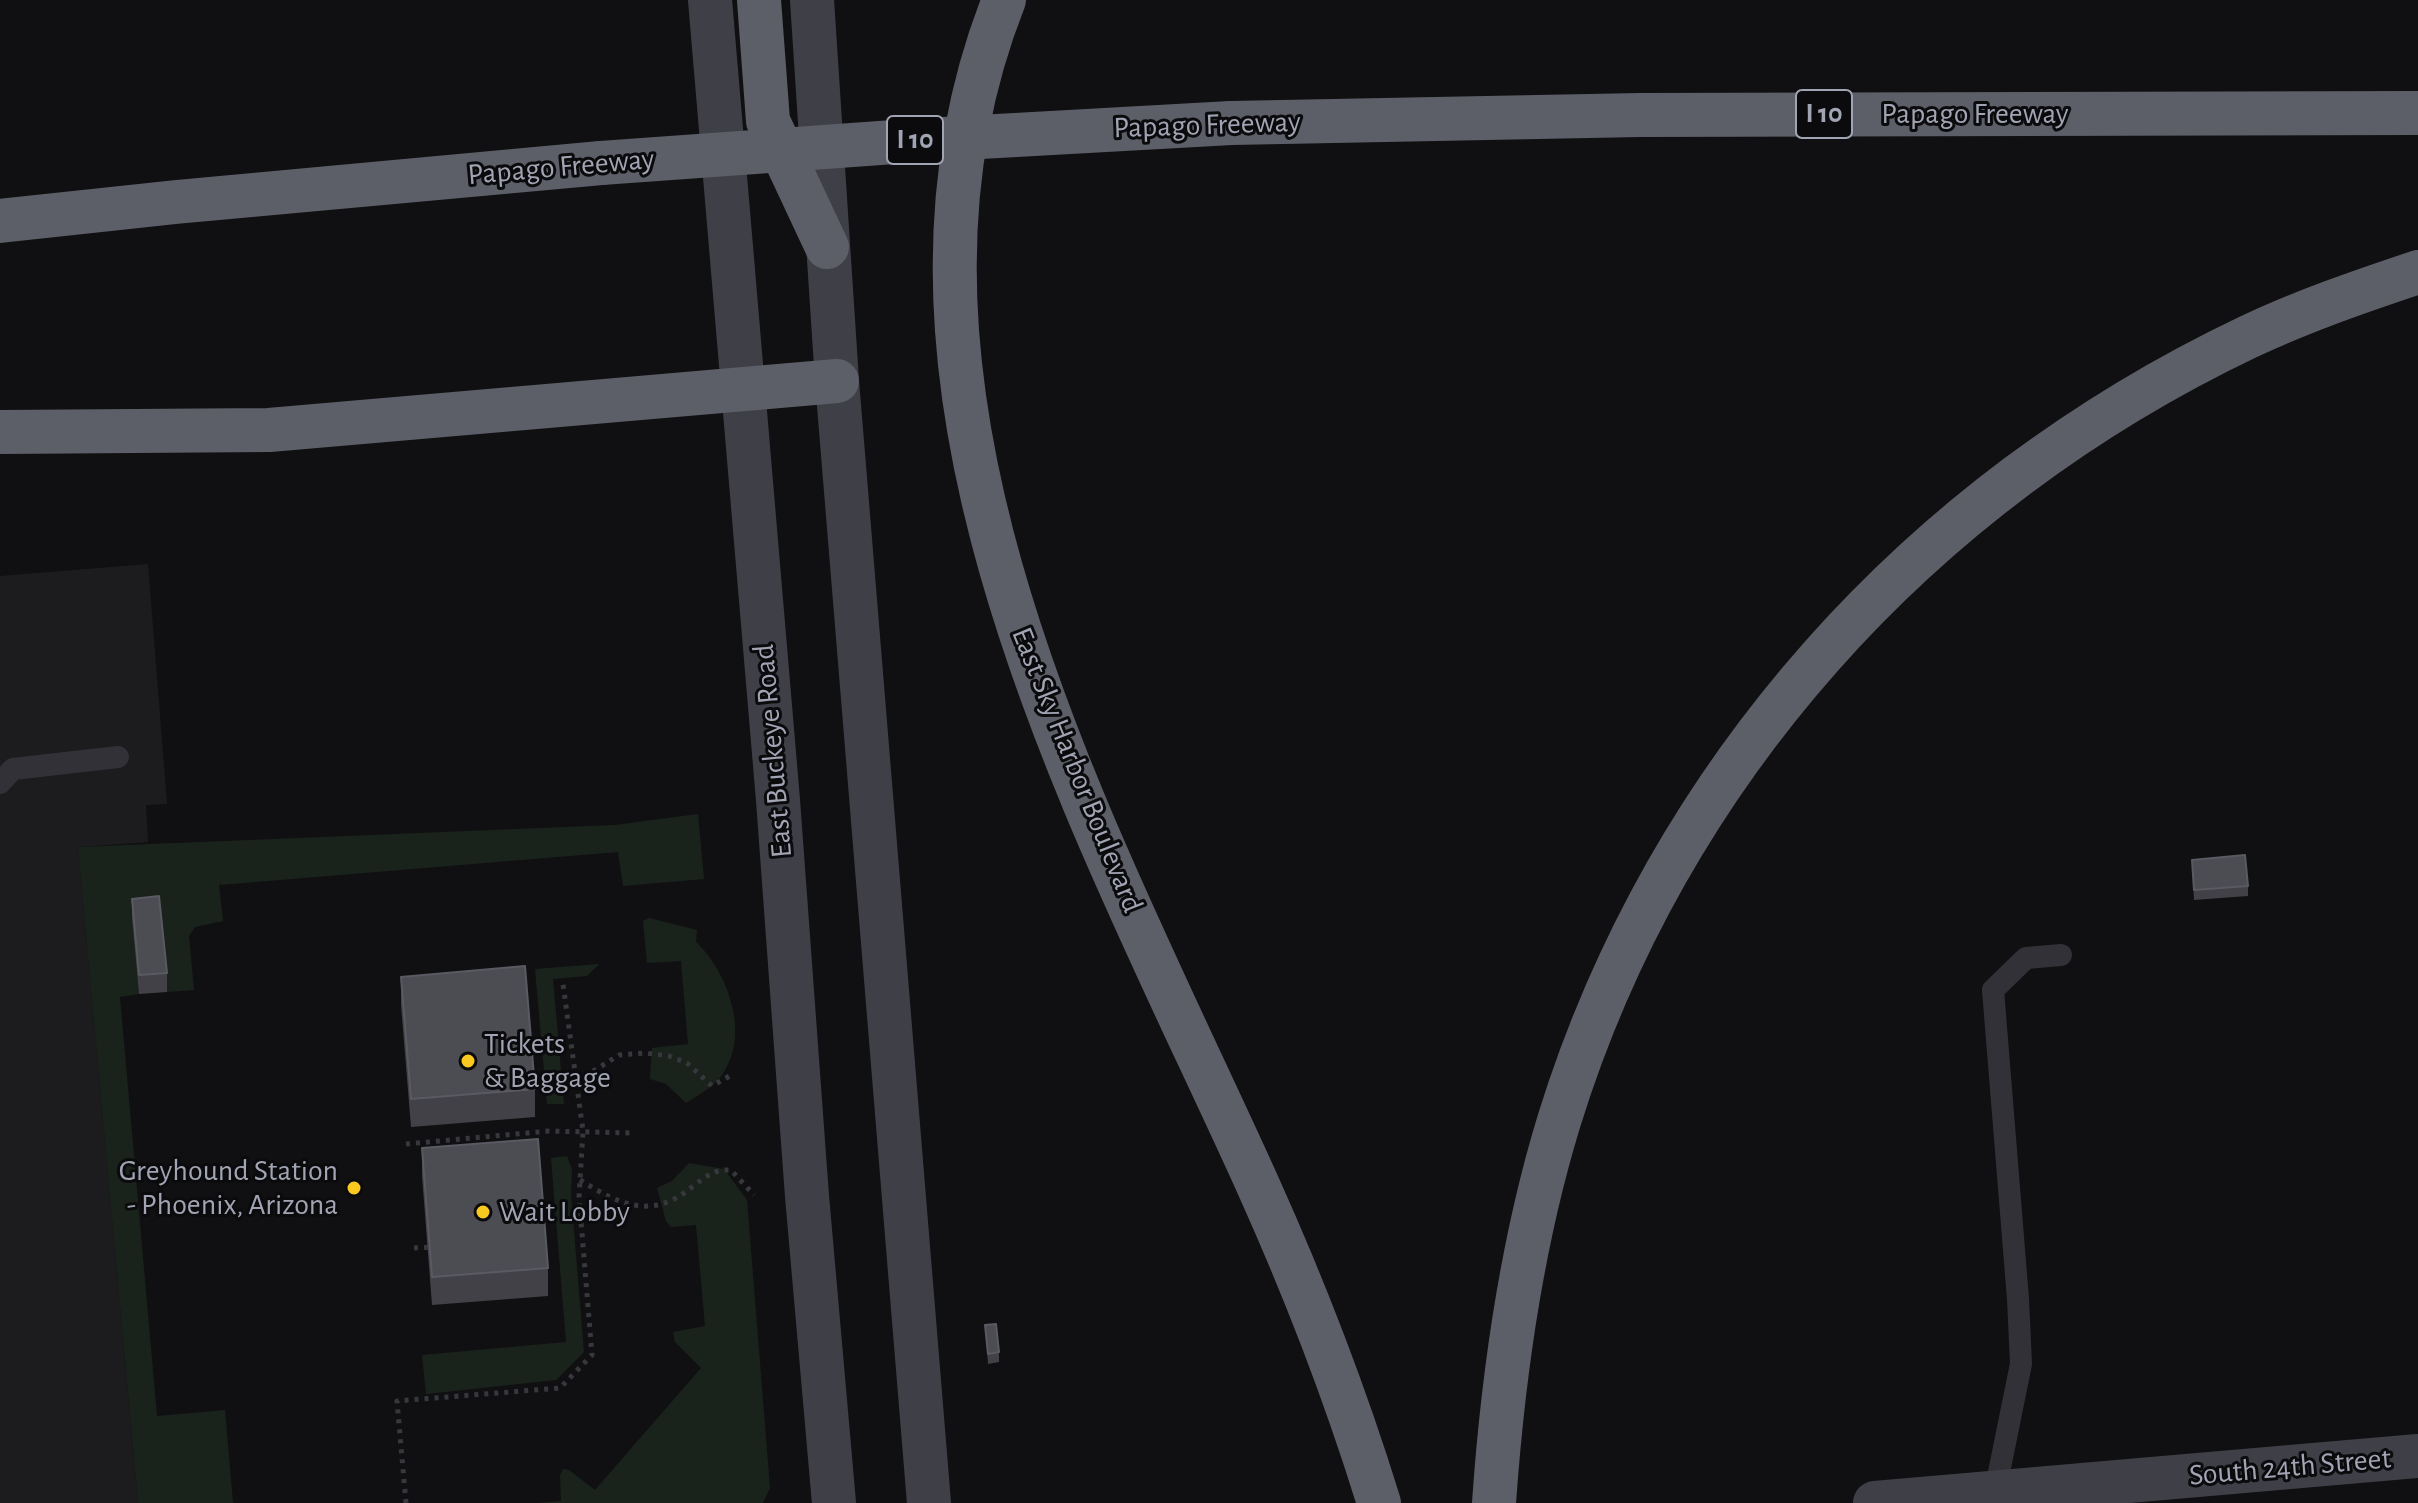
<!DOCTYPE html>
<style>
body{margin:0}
canvas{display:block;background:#101012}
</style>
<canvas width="2418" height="1503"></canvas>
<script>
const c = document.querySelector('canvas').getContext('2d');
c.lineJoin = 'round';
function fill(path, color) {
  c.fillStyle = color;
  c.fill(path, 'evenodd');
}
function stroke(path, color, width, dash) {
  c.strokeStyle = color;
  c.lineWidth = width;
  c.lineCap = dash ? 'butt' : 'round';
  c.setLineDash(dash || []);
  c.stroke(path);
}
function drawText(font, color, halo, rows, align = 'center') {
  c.font = font + ' "Alegreya Sans",sans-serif';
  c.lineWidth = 6;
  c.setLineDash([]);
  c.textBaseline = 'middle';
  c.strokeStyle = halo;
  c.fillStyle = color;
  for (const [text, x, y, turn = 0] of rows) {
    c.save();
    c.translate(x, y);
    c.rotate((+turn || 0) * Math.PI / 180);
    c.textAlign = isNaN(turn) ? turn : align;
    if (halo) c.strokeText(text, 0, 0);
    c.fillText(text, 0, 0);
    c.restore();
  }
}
fill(new Path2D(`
 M148 564 167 804 146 805 148 842 78 847 138 1503H0V576Z`), '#1c1c1f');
fill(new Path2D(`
 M698 814 704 879 623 886 618 852 219 885 223 921 195 927 189 936 194 990 167 992 159 916 132 918 139 994 120 997 157 1416 225 1410 233 1503H138L78 847 615 825Z
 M649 918 697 930 696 942C727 971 750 1032 724 1072 715 1086 700 1094 686 1103L666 1084 650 1079 652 1048 688 1044 681 961 647 963 643 921Z
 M599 964 587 976 553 979 564 1104H547L535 969Z
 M567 1156 572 1169 571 1195 584 1352 556 1380 426 1394 422 1355 566 1342 551 1158Z
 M689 1163 724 1169 747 1200 770 1488 763 1503H536L561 1501 560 1475 563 1469 569 1470 595 1490 701 1368 675 1342 673 1332 705 1326 696 1225 671 1227 666 1221 657 1188 672 1181Z`), '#1a221c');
stroke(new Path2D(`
 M576 1082 619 1055 645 1053 669 1056 687 1063 712 1086 733 1074
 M406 1144 549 1131 634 1133
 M580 1180C619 1204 651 1221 692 1187 705 1177 714 1169 731 1170L754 1195
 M414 1248 434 1247
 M406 1503 397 1401 560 1388 592 1355 579 1197 583 1131 563 984`), '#37383e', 5, [4, 6]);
stroke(new Path2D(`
 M0 783 13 769 118 757
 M1995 1492 2021 1364 2018 1299 1993 990 2026 958 2061 955`), '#313137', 22);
stroke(new Path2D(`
 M710 0 778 800 807 1196 834 1503
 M812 0 837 381 929 1503
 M1875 1503 2418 1456`), '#3f4047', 44);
stroke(new Path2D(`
 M759 0 768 121 827 247
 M1004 0C848 393 1098 831 1257 1183 1304 1287 1345 1393 1379 1503
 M1231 123 1640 115 2418 113
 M0 221 176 202 601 163
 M0 432 269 430 837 381
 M1494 1503C1503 1374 1521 1245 1559 1121 1667 772 1920 493 2248 337 2303 311 2361 291 2418 272`), '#5d5f68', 44);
stroke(new Path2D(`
 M601 163 908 141 1231 123`), '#5d5f68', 44);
fill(new Path2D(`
 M2192 860 2248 886V896L2194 900Z
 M132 899 167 973V992L139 994 132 918Z
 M401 977 535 1089V1117L411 1127 401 1005Z
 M422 1148 548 1268V1296L432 1305 422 1176Z
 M985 1325 999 1352V1362L988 1364Z`), '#414147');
const building = new Path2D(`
 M2245 855 2248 886 2194 890 2192 860Z
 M159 896 167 973 139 975 132 899Z
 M525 966 535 1089 411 1099 401 977Z
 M538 1139 548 1268 432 1277 422 1148Z
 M996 1324 999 1352 988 1354 985 1325Z`);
fill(building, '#4c4c53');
stroke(building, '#595a62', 2);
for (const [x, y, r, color] of [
 [468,1061,8,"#fac920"],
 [354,1188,8,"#fac920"],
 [483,1212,8,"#fac920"]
]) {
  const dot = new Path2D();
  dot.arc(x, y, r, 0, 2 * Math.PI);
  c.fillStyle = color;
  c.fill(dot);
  stroke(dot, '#0b0b0d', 3);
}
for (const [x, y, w] of [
 [1824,114,56],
 [915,140,56]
]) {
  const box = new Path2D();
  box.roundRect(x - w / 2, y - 24, w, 48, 6);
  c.fillStyle = '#0b0b0d';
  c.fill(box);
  stroke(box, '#a1a4b3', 2);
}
drawText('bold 28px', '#a1a4b3', null, [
 ["I 10",1824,114],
 ["I 10",915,140]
]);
drawText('30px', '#a1a4b3', '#0b0b0d', [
 ["Papago Freeway",1975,114],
 ["Papago Freeway",1207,125,-2],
 ["Papago Freeway",561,167,-5],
 ["East Buckeye Road",773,751,-95],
 ["East Sky Harbor Boulevard",1077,770,68],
 ["South 24th Street",2290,1467,-5]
]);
drawText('30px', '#a1a4b3', '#0b0b0d', [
 ["Tickets",484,1044],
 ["& Baggage",484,1078],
 ["Greyhound Station",338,1171,"right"],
 ["- Phoenix, Arizona",338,1205,"right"],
 ["Wait Lobby",499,1212]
], 'left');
</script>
